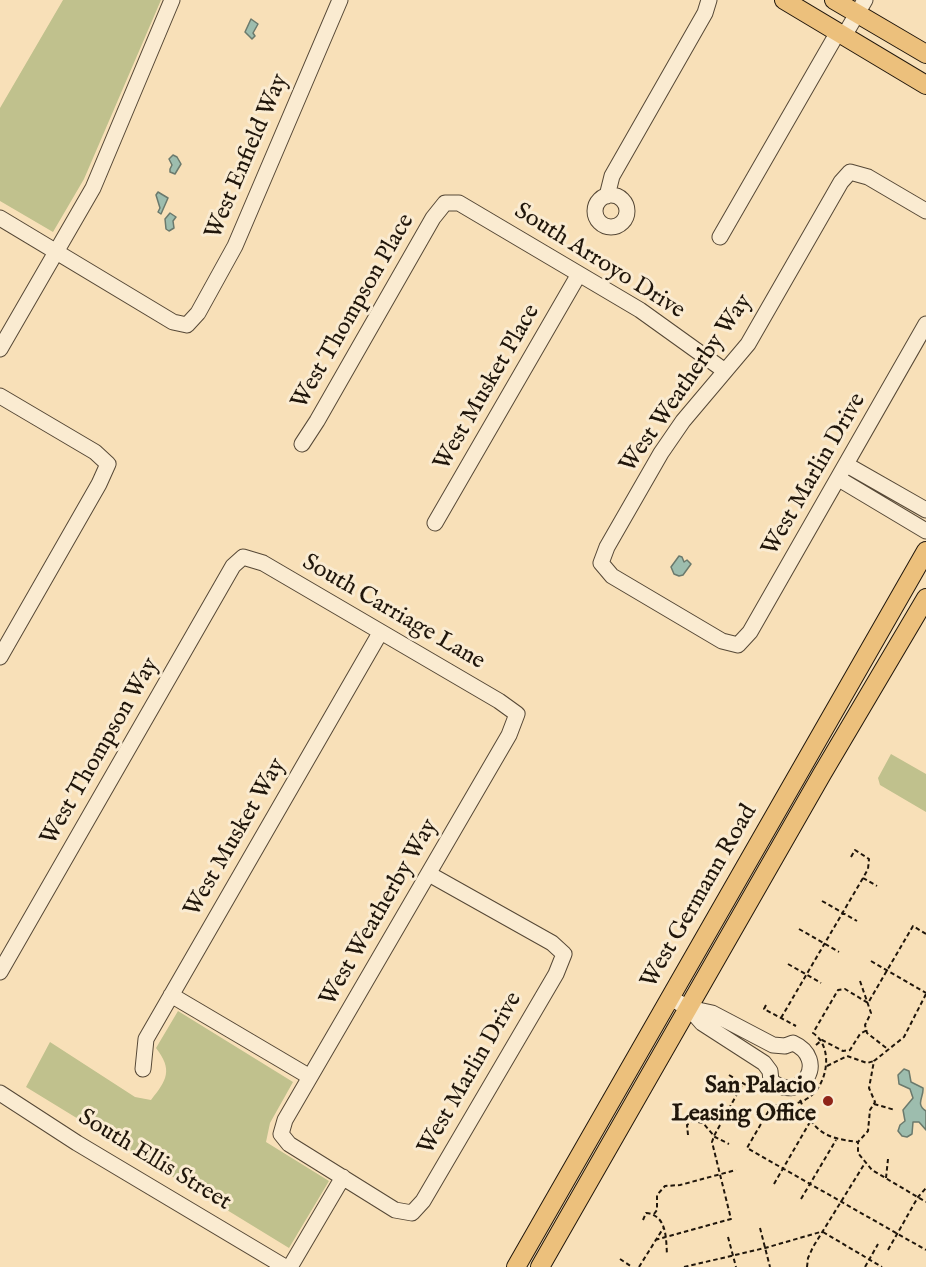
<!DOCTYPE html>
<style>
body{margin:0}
canvas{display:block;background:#f8e0b8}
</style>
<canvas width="926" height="1267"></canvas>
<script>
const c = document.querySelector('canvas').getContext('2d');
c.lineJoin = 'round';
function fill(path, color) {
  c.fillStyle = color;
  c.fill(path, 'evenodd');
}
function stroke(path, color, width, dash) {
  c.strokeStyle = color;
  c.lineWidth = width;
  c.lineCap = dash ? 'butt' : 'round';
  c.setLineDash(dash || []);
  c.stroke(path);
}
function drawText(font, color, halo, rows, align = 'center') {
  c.font = font + ' "IM FELL English",serif';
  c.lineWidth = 6;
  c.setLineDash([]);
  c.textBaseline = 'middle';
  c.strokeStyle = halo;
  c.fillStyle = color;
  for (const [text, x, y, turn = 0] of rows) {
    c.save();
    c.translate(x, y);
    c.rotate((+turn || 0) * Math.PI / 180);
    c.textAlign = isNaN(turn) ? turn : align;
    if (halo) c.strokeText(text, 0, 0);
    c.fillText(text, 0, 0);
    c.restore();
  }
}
fill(new Path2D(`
 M63 0H161L84 179 53 232 0 201V108Z
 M891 754 926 774V812L880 785 878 778Z
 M178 1011 293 1082 270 1123 266 1142 329 1181 289 1248 26 1087 50 1042 135 1097 151 1100C167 1080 173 1070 156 1048Z`), '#c0c18d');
const water = new Path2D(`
 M251 19 258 24 253 33 255 36 252 39 245 32Z
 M173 155 177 157 181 164 175 174 170 172V169L172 165 169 159Z
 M158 192 168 198 161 214 158 212 160 208 156 195Z
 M170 213 176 217 173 221 174 228 169 231 166 229 165 219Z
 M679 556 682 557 684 562 687 560 691 564 683 575 679 576 674 574 671 567Z
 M904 1069 909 1071 911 1082 923 1088C924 1097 915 1104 926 1111V1130L919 1122H913L912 1134 907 1137 902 1136 898 1131 900 1125 905 1121 903 1110 913 1098 910 1089 899 1084 898 1075Z`);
fill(water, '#9dbdae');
stroke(water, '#6b7a6d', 1.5);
const minor = new Path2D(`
 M844 36 865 0
 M595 211a16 16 0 1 1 32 0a16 16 0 1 1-32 0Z
 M607 196 612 176 705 13 709 0
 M926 211 868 177 850 172 841 182 748 344 683 421 661 453 607 547 601 563 612 576 722 641 738 645 750 632 926 324
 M0 218 173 322 187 325 198 313 235 246 340 0
 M720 237 838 32
 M0 349 93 188 172 0
 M0 396 95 452 108 464 99 484 0 657
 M302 444 317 421 433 218 445 203H459L640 310 725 371
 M847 465 926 510
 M839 479 926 531
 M435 523 579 274
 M0 972 233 566 243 557 263 563 499 701 517 714 509 735 285 1120 281 1134 289 1144 395 1210 412 1213 423 1201 556 974 564 954 552 943 429 874
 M171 995 310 1077
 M670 998 689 1008 712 1013 773 1045 785 1046 793 1043C829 1059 802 1105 771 1081L770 1071 764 1063 702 1023 689 1008
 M143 1069 146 1039 380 633
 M0 1093 77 1143 285 1267
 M290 1267 343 1177`);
const major = new Path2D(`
 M784 0 926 85
 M834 0 926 54
 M516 1267 926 551
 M540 1267 822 774 926 598`);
stroke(minor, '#564836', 17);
stroke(major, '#20160b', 20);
stroke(new Path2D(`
 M851 857 855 850 869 859 868 869 863 878 877 886
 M822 901 857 921
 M799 929 839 952
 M926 934 913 926 868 1003 845 989 838 990 813 1033C834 1047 828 1085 808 1098 798 1105 784 1106 772 1105L747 1148 926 1250
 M871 961 926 993
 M788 964 821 983
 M860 981 871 1013 865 1025 867 1033 889 1050
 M926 994 904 1037 874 1061 869 1088 875 1102 870 1110 868 1131 858 1142V1153L872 1170 926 1202
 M766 1005 764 1009 796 1026
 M781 1018 863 878
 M816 1045 822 1040 843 1051 850 1050 860 1034 867 1030
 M827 1066 847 1056 867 1063 874 1061
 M729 1075 758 1092
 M800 1100C814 1132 824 1138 858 1142
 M874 1104 895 1110
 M688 1135 687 1125 693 1121 703 1123 715 1137 729 1144
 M886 1178 888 1159
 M774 1184 810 1122
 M801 1199 836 1140
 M654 1214 657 1210V1195L665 1186 680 1185 736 1170
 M643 1220 646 1213C667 1215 666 1238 667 1255
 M760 1228 770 1267
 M823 1232 882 1267
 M728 1237 736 1267
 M655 1240 731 1219 712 1142 714 1136 743 1083
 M888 1250 918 1197 926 1188
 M620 1259 632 1267
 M639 1267 664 1227
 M684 1267 765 1248 824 1231
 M807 1267 808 1258 813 1247 865 1163
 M865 1267 878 1244`), '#20160b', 2, [4.5, 3]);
stroke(minor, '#faebd1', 15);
stroke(major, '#ecc07c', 18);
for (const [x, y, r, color] of [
 [828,1101,6,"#8f2418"]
]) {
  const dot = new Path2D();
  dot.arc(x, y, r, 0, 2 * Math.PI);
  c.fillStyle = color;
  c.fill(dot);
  stroke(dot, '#faebd1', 2);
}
drawText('24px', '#20160b', '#faebd1', [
 ["West Enfield Way",248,157,-67],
 ["South Arroyo Drive",599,262,32],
 ["West Thompson Place",354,312,-60],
 ["West Weatherby Way",687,384,-55],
 ["West Musket Place",488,388,-60],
 ["West Marlin Drive",815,475,-60],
 ["South Carriage Lane",393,613,30],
 ["West Thompson Way",101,752,-60],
 ["West Musket Way",236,838,-60],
 ["West Germann Road",700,897,-60],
 ["West Weatherby Way",380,913,-60],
 ["West Marlin Drive",471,1074,-60],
 ["South Ellis Street",154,1161,31]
]);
drawText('bold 24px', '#20160b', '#faebd1', [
 ["San Palacio",816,1087],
 ["Leasing Office",816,1115]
], 'right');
</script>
